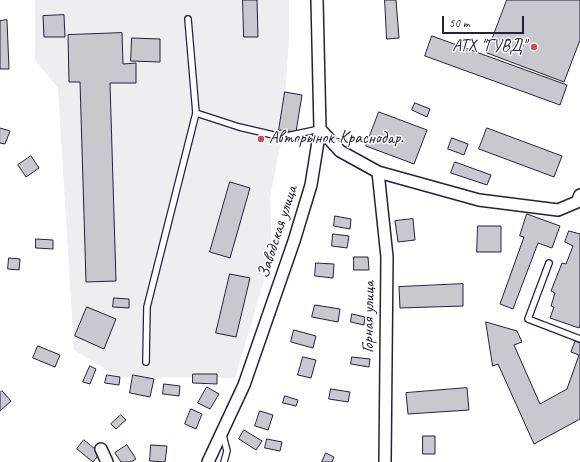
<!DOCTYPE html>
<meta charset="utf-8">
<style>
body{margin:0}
#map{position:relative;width:580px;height:462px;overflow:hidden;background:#fff;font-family:Caveat,sans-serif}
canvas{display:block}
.scale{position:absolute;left:442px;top:16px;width:82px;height:18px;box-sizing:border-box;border:2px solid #22223b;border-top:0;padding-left:5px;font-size:12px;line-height:14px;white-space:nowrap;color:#22223b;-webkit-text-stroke:3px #fff;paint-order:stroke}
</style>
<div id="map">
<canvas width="580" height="462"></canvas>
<div class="scale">50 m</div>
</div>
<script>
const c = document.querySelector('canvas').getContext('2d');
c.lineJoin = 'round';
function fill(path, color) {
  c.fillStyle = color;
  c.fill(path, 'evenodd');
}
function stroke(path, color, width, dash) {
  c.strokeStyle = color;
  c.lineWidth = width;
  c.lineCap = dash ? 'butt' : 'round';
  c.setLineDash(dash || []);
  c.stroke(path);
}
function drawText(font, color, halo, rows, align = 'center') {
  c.font = font + ' Caveat,sans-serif';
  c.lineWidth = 3;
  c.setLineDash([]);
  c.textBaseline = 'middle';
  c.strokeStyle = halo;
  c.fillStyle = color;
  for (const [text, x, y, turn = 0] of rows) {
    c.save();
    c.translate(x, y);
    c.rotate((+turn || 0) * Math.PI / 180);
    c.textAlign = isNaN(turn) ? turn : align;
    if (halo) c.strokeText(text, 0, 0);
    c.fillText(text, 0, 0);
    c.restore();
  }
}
fill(new Path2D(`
 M35 0H289V40L282 137 270 198 272 254 235 378 118 377 74 350 58 88 35 60Z`), '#eeeef1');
const building = new Path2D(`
 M243 0H257L258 37H244Z
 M385 0H396L399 38 387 39Z
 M507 0H580V40L564 82 487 53Z
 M64 15 65 37H44L43 16Z
 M7 20 9 69H0V21Z
 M122 33 123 64 136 63V83H110L116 281 86 282 80 82H69L68 35Z
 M432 36 567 85 560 105 425 56Z
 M132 38 160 39V62L131 61Z
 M285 92 302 95 296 132 279 130Z
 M415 103 430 109 427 117 412 110Z
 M379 112 427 130 414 164 366 146Z
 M0 128 10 131 5 144 0 143Z
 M487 128 562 156 554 177 479 149Z
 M452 138 468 144 464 155 448 149Z
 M31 156 39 168 26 177 18 165Z
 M455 162 491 175 487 185 451 173Z
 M230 182 250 188 230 258 210 252Z
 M527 214 560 226 552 248 538 243 513 309 500 304 524 237 520 236Z
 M335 216 351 219 350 229 334 226Z
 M413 219 415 240 398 242 395 221Z
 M478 226H501V252H477Z
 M569 231 580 234V324L579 328 550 318 554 307 551 306 555 293 551 291 562 263 566 264 573 246 565 242Z
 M333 234 349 236 347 248 332 246Z
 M36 239 53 240V249L36 248Z
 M354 257H368L369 270H354Z
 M9 258 20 259 19 270 8 269Z
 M316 263 334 264 333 278 315 276Z
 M230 274 250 278 236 337 216 333Z
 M463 284V306L400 308 399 287Z
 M114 298 129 299V308L113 307Z
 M315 305 340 309 338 322 312 317Z
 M87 307 116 319 104 349 75 336Z
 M352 314 365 317 364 325 351 322Z
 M486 322 517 331 522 342 514 345 540 404 567 389 579 355 571 352 575 341 580 343V419L534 444 498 364 493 366Z
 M294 330 316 336 313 348 291 342Z
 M38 346 60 355 55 367 33 358Z
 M303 357 316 360 311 378 298 375Z
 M352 357 370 359 369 367 351 364Z
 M90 366 96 369 90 384 83 382Z
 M193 374H217V384L193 383Z
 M107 375 120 377 119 385 105 383Z
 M133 375 154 379 150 397 130 393Z
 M164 384 180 386 179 396 163 394Z
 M207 387 219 394 210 409 198 403Z
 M467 388 469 410 408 414 406 393Z
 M331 389 350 392 348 402 329 399Z
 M2 391 11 401 0 411V393Z
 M285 396 298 400 296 406 283 403Z
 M191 409 202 414 196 429 185 424Z
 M260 411 273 415 268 430 255 426Z
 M121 415 126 420 116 429 111 424Z
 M244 430 262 441 256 450 239 439Z
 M423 436H435V454H423Z
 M267 439 282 442 280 451 265 448Z
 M84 440 100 453 93 462 77 449Z
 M127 445 136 459 131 462H121L115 453Z
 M151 445 167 446 165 462 150 461Z
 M326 453 334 457 332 462H322Z`);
fill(building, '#c8c8cf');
stroke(building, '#22223b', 1);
const service = new Path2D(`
 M196 113 239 127 282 137 320 129
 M549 263 528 319 580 339
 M146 362 147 307 196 113 188 19
 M223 435 227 451 224 462`);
const minor = new Path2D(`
 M320 129 340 151 378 172 479 200 558 210 577 202 580 195
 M378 172 387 257 385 462
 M101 449 107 462
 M208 462 244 385 294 241 311 185 320 129 317 0`);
stroke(service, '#22223b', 8);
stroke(minor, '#22223b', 14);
stroke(service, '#fff', 5.5);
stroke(minor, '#fff', 11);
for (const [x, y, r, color] of [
 [534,47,4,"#d1495b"],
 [261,139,4,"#d1495b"]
]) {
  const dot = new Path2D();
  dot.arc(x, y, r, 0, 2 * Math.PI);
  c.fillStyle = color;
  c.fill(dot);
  stroke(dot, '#fff', 1.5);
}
drawText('17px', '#22223b', '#fff', [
 ["АТХ \"ГУВД\"",526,47],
 ["Авторынок-Краснодар.",269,139,"left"]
], 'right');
drawText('17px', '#22223b', '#fff', [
 ["Заводская улица",278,232,-72],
 ["Горная улица",369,317,-89]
]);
</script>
